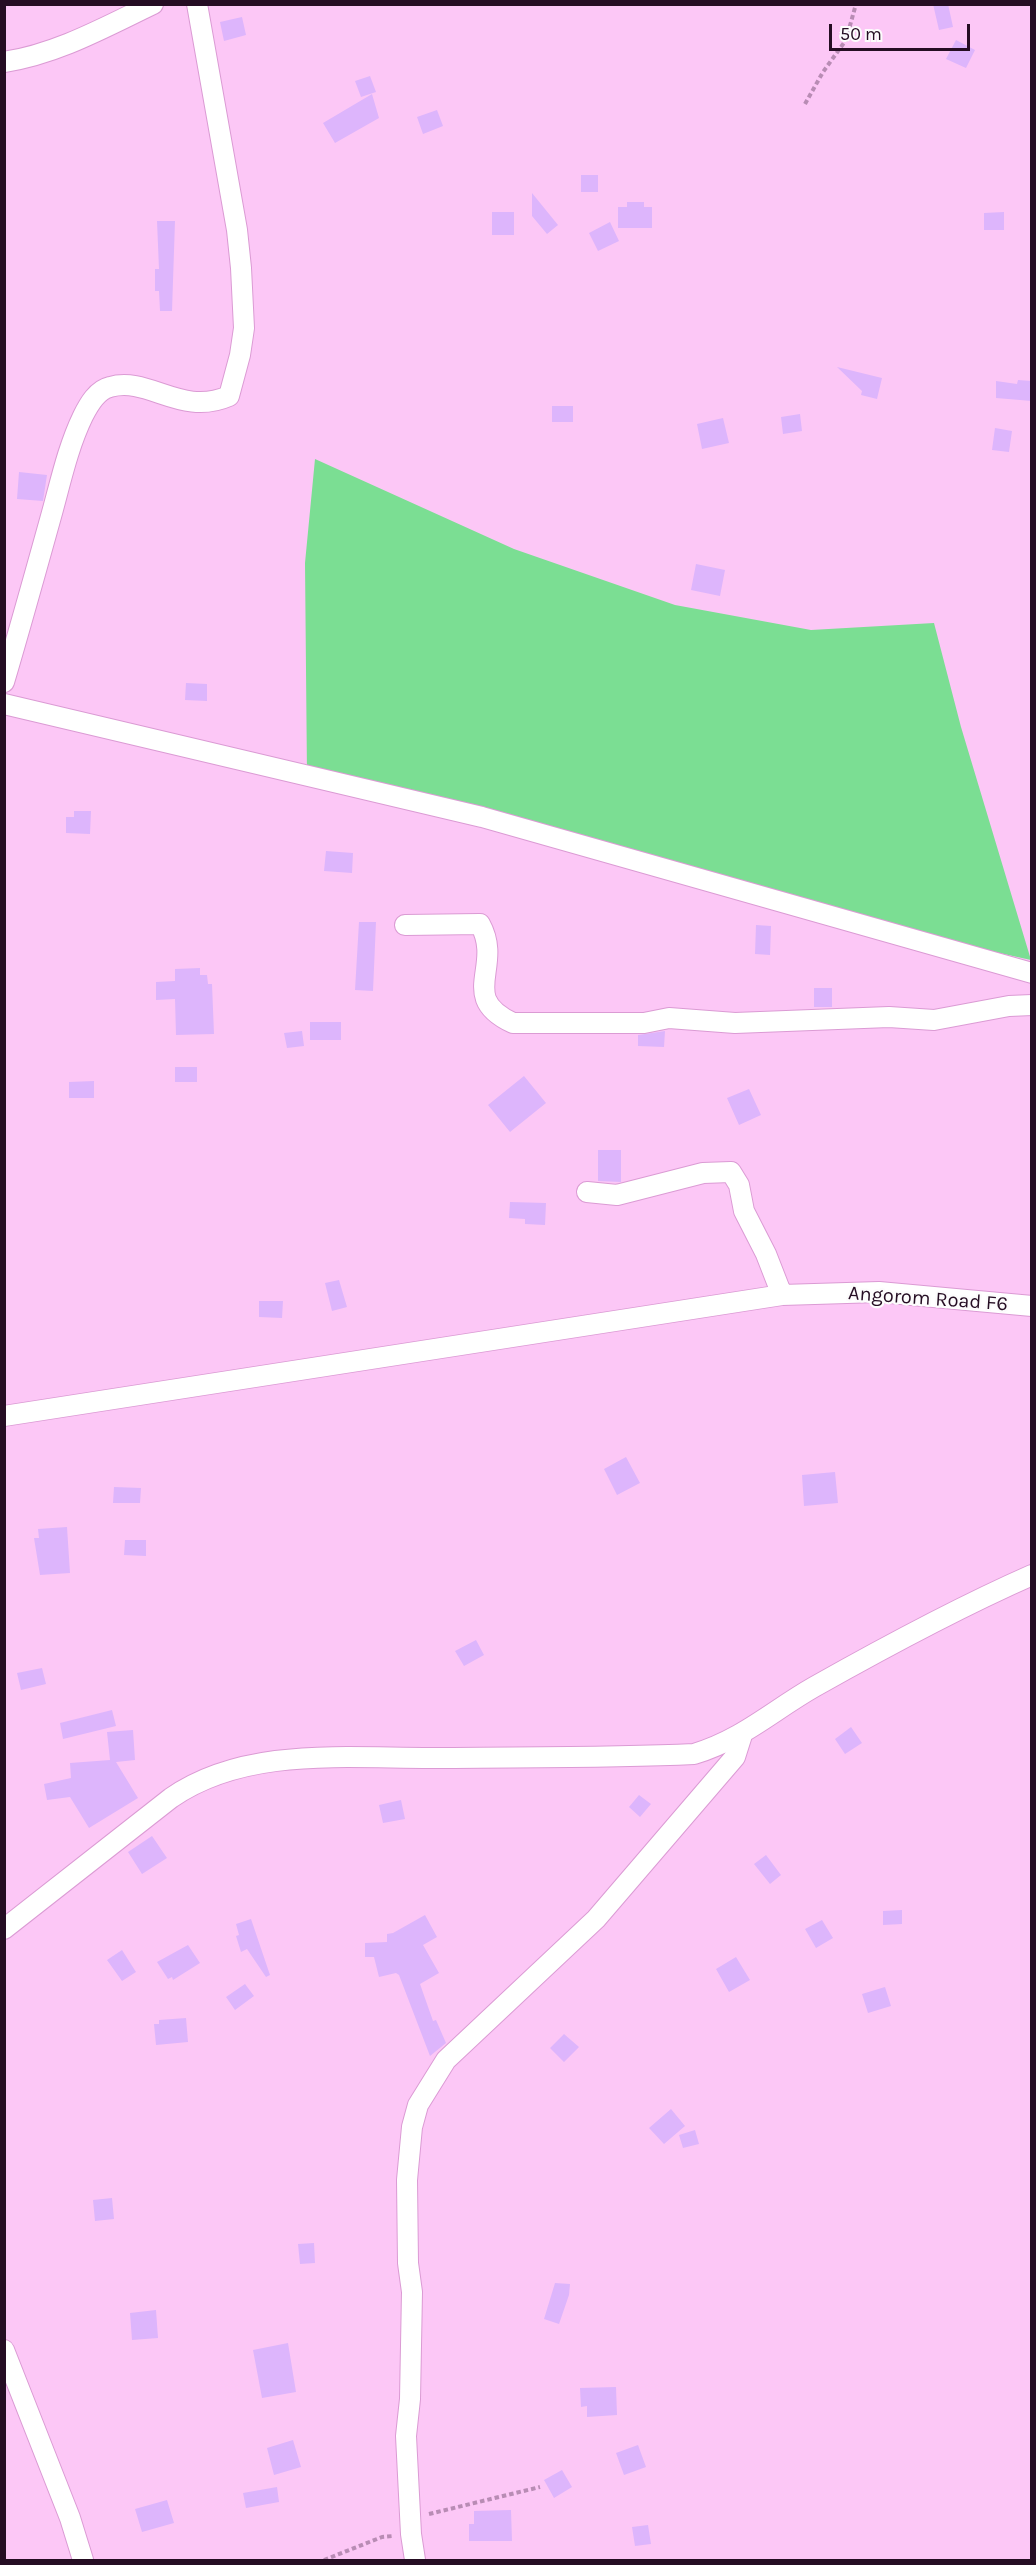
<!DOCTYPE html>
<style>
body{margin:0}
#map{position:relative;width:1036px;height:2565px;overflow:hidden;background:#fcc7f6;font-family:Karla,sans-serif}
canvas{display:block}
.frame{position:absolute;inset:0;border:6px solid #250d23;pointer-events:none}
.scale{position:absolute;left:829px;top:24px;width:141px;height:27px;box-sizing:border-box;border:3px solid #250d23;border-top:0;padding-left:8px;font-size:18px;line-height:21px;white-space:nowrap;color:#250d23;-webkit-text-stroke:4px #fcfcfc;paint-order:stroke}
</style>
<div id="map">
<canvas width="1036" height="2565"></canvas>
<div class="frame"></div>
<div class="scale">50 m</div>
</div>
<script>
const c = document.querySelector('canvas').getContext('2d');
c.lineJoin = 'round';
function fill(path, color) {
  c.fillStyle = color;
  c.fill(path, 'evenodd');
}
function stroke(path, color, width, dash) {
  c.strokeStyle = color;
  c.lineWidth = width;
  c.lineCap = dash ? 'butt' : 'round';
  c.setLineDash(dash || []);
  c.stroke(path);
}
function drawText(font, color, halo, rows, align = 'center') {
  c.font = font + ' Karla,sans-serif';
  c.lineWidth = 4.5;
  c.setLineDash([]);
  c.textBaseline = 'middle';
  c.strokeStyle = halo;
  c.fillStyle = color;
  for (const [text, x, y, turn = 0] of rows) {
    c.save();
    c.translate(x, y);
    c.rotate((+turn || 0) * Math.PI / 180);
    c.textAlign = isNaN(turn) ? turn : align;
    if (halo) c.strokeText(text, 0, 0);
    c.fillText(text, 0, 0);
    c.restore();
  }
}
fill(new Path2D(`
 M315 459 514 549 675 605 811 630 934 623 961 727 1031 960 827 915 307 775 305 563Z`), '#7bde93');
fill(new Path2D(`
 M933 4H948L953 27 939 30Z
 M242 17 246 35 224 41 220 22Z
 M956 40 975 50 966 68 946 59Z
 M370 76 376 92 361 97 355 81Z
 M372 94 379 118 335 143 323 123Z
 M437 110 443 126 423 134 417 117Z
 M581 175H598V192H581Z
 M532 193 558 225 547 234 532 216Z
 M627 202H644V207H652V228H618V207H627Z
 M492 212H514V235H492Z
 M1004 212V230H984V213Z
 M157 221H175L172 311H160L159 291H155V269H159Z
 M610 222 619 241 598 251 589 233Z
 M837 367 882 378 877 399 861 395 862 391Z
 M1018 380 1032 381V401L996 398V381L1017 384Z
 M552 406H573V422H552Z
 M800 414 802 431 783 434 781 417Z
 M723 418 729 443 702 449 697 424Z
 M995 428 1012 431 1009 452 992 450Z
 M19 472 47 475 43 501 17 499Z
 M696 564 725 570 720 596 691 590Z
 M186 683 207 684V701L185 700Z
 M74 811H91L90 834 66 833V817H74Z
 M326 851 353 853 352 873 324 871Z
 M359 922H376L373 991 355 990Z
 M756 925 771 926 770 955 755 954Z
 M200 968V975H207L208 984H212L214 1034 176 1035 175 999 156 1000V982L175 981V969Z
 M814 988H832V1007H814Z
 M310 1022H341V1040H310Z
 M302 1031 304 1046 287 1048 284 1033Z
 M665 1031 664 1047 638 1046V1035Z
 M175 1067H197V1082H175Z
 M524 1076 546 1103 510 1132 488 1105Z
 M94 1081V1098H69V1082Z
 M749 1089 761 1115 739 1125 727 1098Z
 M598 1150H621V1182L598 1181Z
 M510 1202 546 1203 545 1225 525 1224V1219L509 1218Z
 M339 1280 347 1307 332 1311 325 1283Z
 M259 1301H283L282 1318 259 1317Z
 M626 1457 640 1483 617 1495 604 1469Z
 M835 1472 838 1503 804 1506 802 1475Z
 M114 1487 141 1488 140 1503H113Z
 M67 1527 70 1573 40 1575 34 1538H39L38 1529Z
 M125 1540H146V1556L124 1555Z
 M476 1640 484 1655 464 1666 455 1651Z
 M42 1668 46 1684 21 1690 17 1673Z
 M112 1710 116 1726 63 1739 60 1723Z
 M851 1727 862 1743 845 1754 835 1739Z
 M133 1730 135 1760 116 1762 138 1798 89 1828 70 1797 47 1800 44 1784 71 1778 70 1763 110 1760 107 1732Z
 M639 1795 651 1804 640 1817 629 1807Z
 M401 1800 405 1819 383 1823 379 1805Z
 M152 1836 167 1858 142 1874 128 1852Z
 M766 1855 781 1875 770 1884 754 1864Z
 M902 1910V1924L883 1925V1911Z
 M425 1915 437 1937 423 1945 439 1973 420 1984 433 2021 436 2020 446 2043 430 2056 399 1975 396 1973 379 1977 374 1957H365V1943L387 1942V1934L393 1933Z
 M251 1919 270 1975 266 1977 247 1949 241 1952 236 1936 239 1935 236 1924Z
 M822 1920 833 1938 816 1948 805 1929Z
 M188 1945 200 1963 173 1980 172 1977 168 1979 157 1962Z
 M122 1950 136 1972 122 1981 107 1960Z
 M736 1957 750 1980 729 1992 716 1969Z
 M245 1984 254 1996 235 2010 226 1997Z
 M885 1987 891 2006 868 2013 862 1994Z
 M186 2018 188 2042 156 2045 154 2024H159V2020Z
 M564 2034 579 2047 564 2062 550 2048Z
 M671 2109 685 2126 664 2144 649 2128Z
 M695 2130 699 2144 683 2148 679 2135Z
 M112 2198 114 2219 95 2221 93 2200Z
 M314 2243 315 2263 300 2264 298 2244Z
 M555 2283 570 2284 569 2295 559 2324 544 2319Z
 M156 2310 158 2338 132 2340 130 2313Z
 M288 2343 296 2392 262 2398 253 2350Z
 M616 2387 617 2415 587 2417V2406L581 2407 580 2388Z
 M293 2440 301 2467 274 2475 267 2448Z
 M638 2445 646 2467 624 2475 616 2453Z
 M562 2470 572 2487 554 2498 544 2480Z
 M277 2487 279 2502 246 2508 243 2493Z
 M167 2500 174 2523 142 2532 135 2509Z
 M511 2510 512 2541H469V2524H474V2511Z
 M648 2525 651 2544 635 2546 632 2527Z`), '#ddb5fc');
const minor = new Path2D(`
 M4 62C57 54 105 27 153 4
 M4 682C20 628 35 574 50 520 60 485 67 449 83 416 89 404 97 390 110 387 149 376 181 417 229 396L240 355 244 328 241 268 237 230 197 4
 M4 704 482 817 1032 973
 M405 925 480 924C504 967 457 997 513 1023H644L669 1018 735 1023 889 1017 934 1020 1009 1006 1032 1005
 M587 1192 617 1195 703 1173 731 1172 739 1185 744 1211 766 1254 782 1295 879 1292 1032 1306
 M4 1416 782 1295
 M4 1929 171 1798C247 1745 352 1759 440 1758 525 1757 610 1758 694 1754 743 1739 772 1711 814 1687 885 1647 957 1608 1032 1575
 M4 2350 70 2518 83 2560
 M415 2560 411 2534 406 2436 410 2399 412 2292 408 2263 407 2180 412 2127 418 2105 446 2060 596 1919 735 1757 742 1735`);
stroke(minor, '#db9bd4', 22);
stroke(new Path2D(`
 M805 104 823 72 846 40 856 4
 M429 2514 540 2487
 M324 2560 382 2537 393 2536`), '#b88cb4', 4, [4.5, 3]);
stroke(minor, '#fff', 20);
drawText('20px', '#250d23', '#fcfcfc', [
 ["Angorom Road F6",928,1299,4]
]);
</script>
